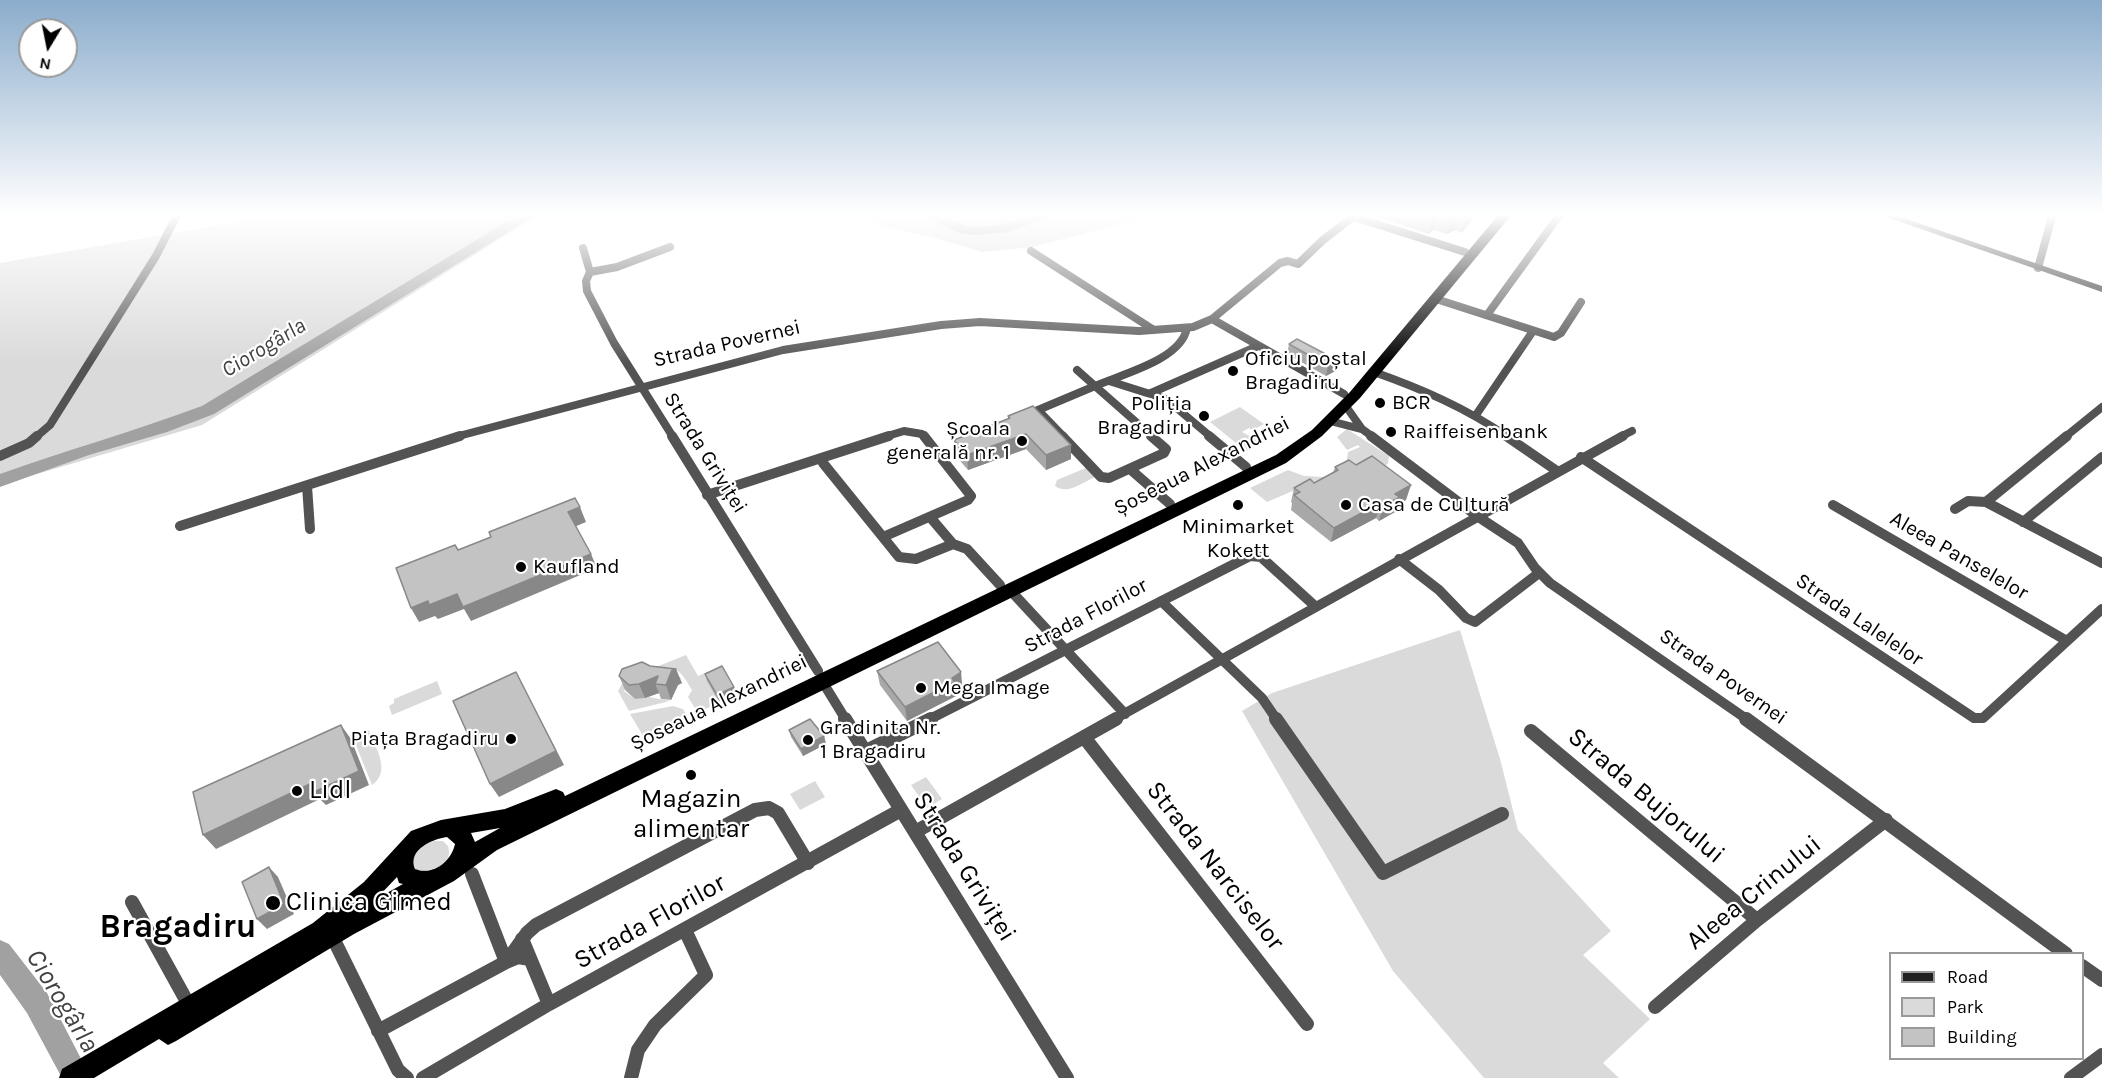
<!DOCTYPE html>
<meta charset="utf-8">
<style>
body{margin:0}
#map{position:relative;width:2102px;height:1078px;overflow:hidden;background:#fff;font-family:Karla,sans-serif}
canvas{display:block}
.legend{position:absolute;left:1889px;top:952px;width:195px;height:108px;box-sizing:border-box;background:#fff;border:2px solid #999;margin:0;padding:8px 10px;list-style:none;font-size:18px;color:#000}
.legend li{display:flex;align-items:center;gap:12px;height:30px}
.legend b{width:30px;border:2px solid #999}
.north{position:absolute;left:18px;top:18px;width:60px;height:60px;box-sizing:border-box;background:#fff;border:2px solid #999;border-radius:50%;rotate:190deg;font-size:16px;font-weight:700;line-height:24px;text-align:center;color:#000}
.north::after{content:'';display:block;margin:auto;width:21px;height:27px;background:#000;clip-path:polygon(50% 0,100% 100%,50% 72%,0 100%)}
</style>
<div id="map">
<canvas width="2102" height="1078"></canvas>
<ul class="legend">
<li><b style="height:8px;background:#202020"></b>Road</li>
<li><b style="height:16px;background:#dadada"></b>Park</li>
<li><b style="height:16px;background:#c3c3c3"></b>Building</li>
</ul>
<div class="north">N</div>
</div>
<script>
const c = document.querySelector('canvas').getContext('2d');
c.lineJoin = 'round';
function fill(path, color) {
  c.fillStyle = color;
  c.fill(path, 'evenodd');
}
function stroke(path, color, width, dash) {
  c.strokeStyle = color;
  c.lineWidth = width;
  c.lineCap = dash ? 'butt' : 'round';
  c.setLineDash(dash || []);
  c.stroke(path);
}
function drawText(font, color, halo, rows, align = 'center') {
  c.font = font + ' Karla,sans-serif';
  c.lineWidth = 4.5;
  c.setLineDash([]);
  c.textBaseline = 'middle';
  c.strokeStyle = halo;
  c.fillStyle = color;
  for (const [text, x, y, turn = 0] of rows) {
    c.save();
    c.translate(x, y);
    c.rotate((+turn || 0) * Math.PI / 180);
    c.textAlign = isNaN(turn) ? turn : align;
    if (halo) c.strokeText(text, 0, 0);
    c.fillText(text, 0, 0);
    c.restore();
  }
}
fill(new Path2D(`
 M290 213H542L202 425 0 485V263Z
 M864 213H1153L1125 223 1032 247 983 252 931 237 877 225Z
 M1240 407 1264 424 1253 430 1249 428 1242 432 1262 443 1246 451 1210 422Z
 M1347 429 1389 456 1388 464 1374 470 1346 466 1348 452 1360 447 1358 445 1347 450 1337 437Z
 M1086 468 1095 477C1082 483 1067 495 1055 486L1057 480Z
 M1288 470 1304 476 1325 477 1267 502 1250 488Z
 M1460 630 1500 759 1518 830 1611 931 1583 955 1650 1019 1603 1063 1619 1078H1484L1393 971 1242 711 1272 693Z
 M686 655 698 676 707 672 711 679 707 681 719 702 698 713 688 697 692 690C680 670 678 667 656 667Z
 M676 675 681 678 679 681 627 683 624 691 635 699 649 697 670 701 629 711 618 691 623 682Z
 M437 681 442 694 392 715 389 706 394 703V699Z
 M673 706 683 709 688 718 645 739 630 714Z
 M369 730C375 748 392 771 372 785L353 738Z
 M926 777 942 799 927 808 911 785Z
 M815 781 825 797 800 810 790 794Z
 M434 841H443L448 846C454 866 432 872 416 870L412 860C415 850 424 844 434 841Z`), '#dadada');
fill(new Path2D(`
 M521 213H539L214 414 167 432 89 455 0 487V474C67 450 135 431 202 406Z
 M916 213H936L967 226 976 227 1001 225 1037 213H1059L1008 232 976 235 960 233Z
 M0 940 9 944 47 993 91 1078H62L27 1013 0 975Z`), '#a1a1a1');
stroke(new Path2D(`
 M1354 217 1465 252
 M583 248 590 272 586 281 587 291 614 343 673 437
 M1031 251 1154 330
 M2038 268 2053 213
 M590 272 617 267 670 247
 M1436 299 1554 337 1561 333 1581 302
 M1487 315 1561 213
 M1212 319 1344 394
 M1077 370 1095 386
 M1374 372C1422 389 1466 408 1508 437
 M1109 381 1166 399 1211 437
 M1095 386 1153 437
 M1095 386C1122 374 1181 360 1187 328
 M1151 393 1258 346
 M1345 405 1362 429 1373 437
 M1476 415 1533 331
 M1330 421 1361 429
 M36 437 50 425 156 256 178 213
 M455 437 783 350 941 325 980 322 1139 331 1193 327 1212 319 1280 263 1288 261 1298 264 1323 240 1358 213
 M884 437 904 431 922 434 925 437
 M1064 437 1038 410 1095 386
 M1620 437 1632 431
 M2065 437 2102 407`), '#535353', 8);
stroke(new Path2D(`
 M672 436 818 671
 M1062 436 1101 477 1109 478 1164 453 1166 449 1151 436
 M1209 436 1246 467
 M1371 436 1477 516 1518 543 1535 568 1550 583 1748 720
 M1506 436 1557 471
 M0 456 29 443 37 436
 M1581 457 1974 718H1983L2102 609
 M823 459V463L899 557 916 559 953 544
 M1130 469 1170 504
 M307 486 310 529
 M707 495 889 436
 M1986 502 2067 436
 M1833 505 2067 641
 M1955 509 1968 501 1986 502 2102 563
 M930 517 953 544
 M2023 522 2102 457
 M180 526 460 436
 M883 537 968 500 971 496 924 436
 M953 544 967 549 1000 585
 M1399 559 1439 590 1466 618 1475 622 1539 573
 M1010 590 1125 714
 M1161 601 1262 698 1277 720
 M822 681 846 720
 M928 720 1250 556 1261 557 1316 607
 M1113 720 1623 436`), '#535353', 10);
stroke(new Path2D(`
 M845 719 1067 1078
 M1276 719 1383 873 1502 814
 M1746 719 2066 954
 M1531 731 1757 920
 M1084 737 1307 1024
 M864 752 931 719
 M915 832 1116 719
 M472 874 506 962 518 957 530 959
 M132 902 190 1007
 M332 936 398 1070 407 1078
 M522 939 549 1004
 M2082 966 2102 980
 M1655 1007 1757 920 1886 820
 M378 1031 506 962 527 933 536 925 755 810 769 808 778 813 808 863
 M423 1078 549 1004 901 810
 M631 1078 638 1050 655 1025 706 975 685 930
 M2071 1078 2102 1055`), '#535353', 14);
fill(new Path2D(`
 M1875 213H1889L2102 286V292Z`), '#202020');
fill(new Path2D(`
 M1500 213H1513L1360 398 1322 436 1286 463 497 850 454 881 354 934 176 1041 168 1045 159 1039 94 1078H59L62 1069 313 923 364 882 411 831 441 820 505 809 556 789 563 792 565 796 1276 455 1312 430 1350 392ZM500 828 475 842 471 833ZM447 837 455 844C451 862 433 876 415 869 407 850 432 839 447 837ZM397 877 399 883 403 884 376 899Z`), '#000');
fill(new Path2D(`
 M1378 213H1474L1472 220 1462 233 1455 230 1447 234 1433 230 1429 234 1377 217Z
 M1297 339 1335 371 1326 376 1287 354 1289 344Z
 M1008 416 1071 459 1046 470 1026 449 968 470 955 455 954 440 1008 419Z
 M1335 467 1406 500 1397 505 1395 512 1379 521 1376 518 1331 542 1291 510 1292 503 1291 502 1294 488 1314 483 1333 473Z
 M877 671 961 672 962 687 955 691 956 696 907 721 880 685Z
 M705 674 736 694 719 702 707 681Z
 M619 676 682 683 678 685 671 700 661 699 659 693 645 698 635 699 625 690Z
 M789 730 824 736 826 744 803 756 791 737Z`), '#a8a8a8');
fill(new Path2D(`
 M1437 213 1433 230 1429 234 1433 217Z
 M1469 213H1474L1472 220 1462 233 1467 216Z
 M1459 214 1455 230 1447 234 1452 217Z
 M1337 360 1335 371 1326 376 1328 366Z
 M1026 434V449L968 470 967 455Z
 M1071 445V459L1046 470V455Z
 M1411 485 1406 500 1397 505 1395 512 1379 521 1383 506 1395 494Z
 M1380 503 1376 518 1331 542 1334 528Z
 M580 507 586 522 574 527 568 512Z
 M591 554 597 568 471 621 464 609 438 619 435 616 419 622 411 608 428 601 457 594Z
 M676 669 682 683 678 685 671 700 666 685 672 670Z
 M516 672 564 765 499 797 490 784Z
 M961 672 962 687 955 691 956 696 907 721 905 707Z
 M658 676 655 684 659 693 645 698 639 684Z
 M734 687 736 694 719 702 717 695Z
 M341 725 351 739 369 785 326 805 320 799 216 849 203 835 312 783Z
 M824 736 826 744 803 756 801 749Z
 M269 867 278 877 294 914 267 929 257 919Z`), '#888');
const building = new Path2D(`
 M1421 213H1437L1433 217Z
 M1438 213H1469L1467 216 1459 214 1452 217Z
 M1297 339 1337 360 1328 366 1289 344Z
 M1033 406 1071 445 1046 455 1026 434 967 455 954 440 1010 418 1008 416Z
 M1372 456 1411 485 1395 494 1400 497 1383 506 1380 503 1334 528 1294 495 1300 492 1294 488 1310 479 1314 483 1338 470 1335 467 1349 460 1356 465Z
 M575 498 580 507 568 512 591 554 463 607 457 594 429 605 428 601 411 608 396 568 455 545 458 550 491 537 489 532Z
 M938 642 961 672 952 678 954 682 905 707 877 671Z
 M642 662 650 666 676 669 672 670 666 685 655 684 658 676 639 684 629 685 619 676 622 669Z
 M722 666 734 687 717 695 705 674Z
 M516 672 556 751 490 784 453 701Z
 M810 719 824 736 801 749 789 730Z
 M341 725 359 771 314 792 312 783 203 835 193 792Z
 M269 867 284 904 257 919 242 882Z`);
fill(building, '#c3c3c3');
stroke(building, '#888', 1.5);
const sky = c.createLinearGradient(0, 0, 0, 364);
sky.addColorStop(0, '#8baccc');
sky.addColorStop(0.59, '#fff');
sky.addColorStop(1, '#ffffff00');
c.fillStyle = sky;
c.fillRect(0, 0, 2102, 364);
for (const [x, y, r, color] of [
 [1233,371,6,"#000"],
 [1380,403,6,"#000"],
 [1204,416,6,"#000"],
 [1391,432,6,"#000"],
 [1022,441,6,"#000"],
 [1238,505,6,"#000"],
 [1346,505,6,"#000"],
 [521,567,6,"#000"],
 [921,688,6,"#000"],
 [511,739,6,"#000"],
 [808,740,6,"#000"],
 [691,775,6,"#000"],
 [297,791,6,"#000"],
 [273,903,8,"#000"]
]) {
  const dot = new Path2D();
  dot.arc(x, y, r, 0, 2 * Math.PI);
  c.fillStyle = color;
  c.fill(dot);
  stroke(dot, '#fff', 2);
}
drawText('21px', '#000', '#fff', [
 ["Strada Povernei",727,344,-13],
 ["Strada Griviței",705,453,58],
 ["Șoseaua Alexandriei",1202,466,-27],
 ["Aleea Panselelor",1959,556,30],
 ["Strada Florilor",1086,616,-28],
 ["Strada Lalelelor",1859,620,34],
 ["Strada Povernei",1723,677,35],
 ["Șoseaua Alexandriei",719,703,-26]
]);
drawText('21px', '#000', '#fff', [
 ["Oficiu poștal",1245,359],
 ["Bragadiru",1245,383],
 ["BCR",1392,403],
 ["Poliția",1192,404,"right"],
 ["Bragadiru",1192,428,"right"],
 ["Școala",1010,429,"right"],
 ["generală nr. 1",1010,453,"right"],
 ["Raiffeisenbank",1403,432],
 ["Casa de Cultură",1358,505],
 ["Minimarket",1238,527,"center"],
 ["Kokett",1238,551,"center"],
 ["Kaufland",533,567],
 ["Mega Image",933,688],
 ["Gradinita Nr.",820,728],
 ["1 Bragadiru",820,752],
 ["Piața Bragadiru",499,739,"right"]
], 'left');
drawText('italic 22px', '#424242', '#fff', [
 ["Ciorogârla",264,348,-31]
]);
drawText('26px', '#000', '#fff', [
 ["Lidl",309,791],
 ["Magazin",691,800,"center"],
 ["alimentar",691,830,"center"],
 ["Clinica Gimed",286,903]
], 'left');
drawText('26px', '#000', '#fff', [
 ["Strada Bujorului",1646,796,40],
 ["Strada Narciselor",1215,866,52],
 ["Strada Griviței",964,867,58],
 ["Aleea Crinului",1754,893,-39],
 ["Strada Florilor",650,922,-29]
]);
drawText('italic 27px', '#424242', '#fff', [
 ["Ciorogârla",62,1001,59]
]);
drawText('bold 33px', '#000', '#fff', [
 ["Bragadiru",178,928]
]);
</script>
